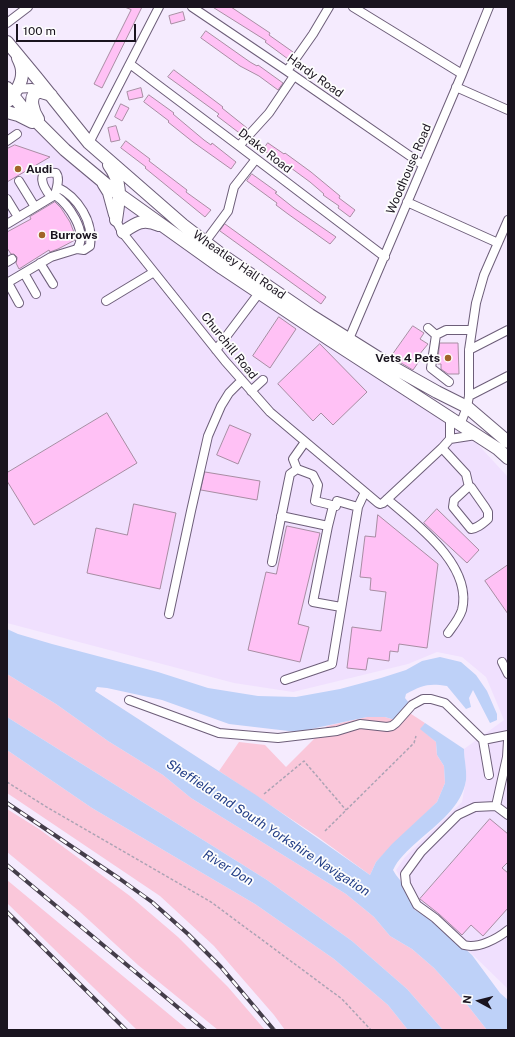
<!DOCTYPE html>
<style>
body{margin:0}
#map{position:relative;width:515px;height:1037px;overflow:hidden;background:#f5ebfe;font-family:"Public Sans",sans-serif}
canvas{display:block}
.frame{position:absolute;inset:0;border:8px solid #1a141f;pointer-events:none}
.north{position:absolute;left:459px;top:981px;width:40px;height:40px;-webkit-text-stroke:3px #fdfdfd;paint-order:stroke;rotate:277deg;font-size:11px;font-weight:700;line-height:16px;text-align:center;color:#1a141f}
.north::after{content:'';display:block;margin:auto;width:14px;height:18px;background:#1a141f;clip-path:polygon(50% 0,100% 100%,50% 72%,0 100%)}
.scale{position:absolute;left:16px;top:24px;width:120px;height:18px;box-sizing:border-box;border:2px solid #1a141f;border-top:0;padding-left:5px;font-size:12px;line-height:14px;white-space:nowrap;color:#1a141f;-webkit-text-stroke:3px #fdfdfd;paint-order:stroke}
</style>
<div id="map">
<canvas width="515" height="1037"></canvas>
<div class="frame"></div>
<div class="north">N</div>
<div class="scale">100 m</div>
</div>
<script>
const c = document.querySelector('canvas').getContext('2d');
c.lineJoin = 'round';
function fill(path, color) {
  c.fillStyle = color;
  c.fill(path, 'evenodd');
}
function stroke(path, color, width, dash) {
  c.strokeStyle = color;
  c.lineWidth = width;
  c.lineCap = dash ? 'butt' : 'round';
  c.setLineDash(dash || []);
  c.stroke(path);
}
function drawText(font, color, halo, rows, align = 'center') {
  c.font = font + ' "Public Sans",sans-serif';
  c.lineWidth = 3.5;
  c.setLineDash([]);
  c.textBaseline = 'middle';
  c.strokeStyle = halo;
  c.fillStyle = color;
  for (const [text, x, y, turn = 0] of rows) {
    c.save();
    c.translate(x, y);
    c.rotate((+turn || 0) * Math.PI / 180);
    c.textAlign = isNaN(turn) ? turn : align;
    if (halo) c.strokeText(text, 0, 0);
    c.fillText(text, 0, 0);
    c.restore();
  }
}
fill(new Path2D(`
 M7 87 113 190 460 425 508 477V989L436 919 417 908 396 870 405 857 462 802 466 780 464 749 504 720 486 677 462 657 437 652 408 664 293 692 234 683 7 623Z`), '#f0e0fe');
fill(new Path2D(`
 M7 674 56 704 108 741 163 775 191 798 346 894 374 917 390 936 412 949 434 968 465 1002 487 1030H443L407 989 352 941 267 880 7 717Z
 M405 710 425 723 421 729 436 742 437 755 444 766 445 783 437 802 376 862 370 875 318 837 219 771 239 742 265 745 286 767 327 726 367 717H385L395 720Z
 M7 750 92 808 255 904 334 959 388 1005 408 1030H285L274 1015 214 946 160 896 7 793Z
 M7 809 39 829 130 896 178 937 228 987 265 1030H218L138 965 79 911 7 852Z
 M7 880 188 1030H137L7 903Z`), '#fac7da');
fill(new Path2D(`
 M7 629 18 634 52 644 158 672 208 688 258 696 296 697 340 689 381 678 406 670 422 661 440 657 461 662 476 675 487 691 497 714V720L490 723 473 690 469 698 471 707 466 709 447 686C429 683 422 685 406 694L405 698 409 703 395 720 385 717H367L297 732 229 724 162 700 107 688 97 687 95 691 256 795 370 875 376 862 392 844 437 802 445 783 444 766 437 755 436 742 420 729 425 723 464 749C464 759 467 770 466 780 462 807 436 825 417 842 408 850 398 859 393 870L396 875 400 880 415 910 433 920 472 955 500 993 508 1000V1030H487L465 1002 434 968 412 949 390 936 374 917 346 894 191 798 163 775 108 741 56 704 7 674Z
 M7 717 267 880 352 941 407 989 443 1030H408L388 1005 334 959 255 904 92 808 7 750Z`), '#bed1f8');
const building = new Path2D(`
 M125 7H142L102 88 94 84 131 10Z
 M213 7H231L270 33 269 35 293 52 288 59 265 42 266 41Z
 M183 12 185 20 171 24 169 16Z
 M206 31 250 62 257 66 258 65 283 83 278 90 259 76 240 66 201 38Z
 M174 70 223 107 222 108 247 128 242 135 217 116 219 114 168 77Z
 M141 88 143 97 129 100 127 92Z
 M149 95 174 113 173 114 204 140 211 145 212 143 236 162 231 169 193 142 168 122 169 121 144 102Z
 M121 104 129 108 122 121 115 117Z
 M116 126 120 140 111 142 108 128Z
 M126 141 150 159 149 161 187 190 186 192 211 210 205 217 145 168 146 167 121 148Z
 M268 143 284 154 285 153 311 172 340 196 339 198 355 210 350 217 338 208 339 206 323 195 324 194 310 182 276 157 275 158 263 150Z
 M15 145 50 157 7 182V149Z
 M252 174 277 192 275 193 294 208 336 237 330 244 288 214 276 205 277 203 247 181Z
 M55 202 61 208 70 222 75 235V240L58 249 50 252 49 250 19 269 16 263 17 259V257L14 254H11L7 248V232L31 219 30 217Z
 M225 224 326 297 321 304 220 231Z
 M279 317 296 329 270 368 253 356Z
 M413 326 424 333 420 339 428 344 419 355 422 357 413 370 391 357Z
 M440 343H458L459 374H448L441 369V364H438Z
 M320 344 367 392 333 425 321 413 313 421 278 384Z
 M107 413 137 463 34 525 7 481V473Z
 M230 425 251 434 238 464 217 455Z
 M205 472 260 481 257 500 201 490Z
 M134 504 176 513 160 589 87 573 96 528 127 535Z
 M437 509 479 550 467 563 424 523Z
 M378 515 438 564 427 648 399 644 398 652 390 651 389 661 368 658 366 670 347 668 352 627 381 631 386 592 370 590 371 578 360 577 365 536 375 537Z
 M287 526 320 533 298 624 309 627 300 662 248 650 266 572 276 574Z
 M508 565V614L485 581Z
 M490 819 508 834V862L502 868 508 873V908L483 936 471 925 462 935 439 914 420 899Z`);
fill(building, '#ffc1f5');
stroke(building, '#a88da3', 1);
const minor = new Path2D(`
 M192 7 287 71 423 165
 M353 7 462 74
 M7 23 28 7
 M130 64 239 146 385 257
 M287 71 313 34 329 7
 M456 87 508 110
 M13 89 32 88 43 91
 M7 141 17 134
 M89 143 159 7
 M239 146 269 113 294 76
 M19 181 35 207
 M102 185 107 193 113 215 122 232 225 361 270 412 378 503 380 504 383 503 442 448 450 439V418
 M55 195 57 187C78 197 94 222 90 246L84 250 77 249
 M51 197C43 187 34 170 56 173 59 177 58 182 57 187
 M7 199 18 217
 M407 202 498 243
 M7 224 55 195C68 204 89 232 77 249L51 257 7 283
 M205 242 228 211 234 187 256 159
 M7 262 12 259
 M40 263 53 284
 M24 273 36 294
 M8 283 19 303
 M106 301 154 272
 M428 328 436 335
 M349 339 462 74 489 7
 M216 350 259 293
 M469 350 508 330
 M449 382 431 368 436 335 446 330H471
 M251 391 263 380
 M469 396 508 376
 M460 425 467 407 469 396V350L476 303 484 275 508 220
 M450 439 476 435
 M305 442 293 459 297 469 313 475 318 485 315 501 336 506 337 501 358 507
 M442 448 466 474 469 487
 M468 487H471L485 507 488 512V519C482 524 478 528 471 529L453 507 454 500Z
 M387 499C416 524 473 565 462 610 459 619 453 626 448 633
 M281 516 328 526 313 602 341 607
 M328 526 333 506
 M272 562 290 474 297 469
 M169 614 191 511 208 436 221 406 229 393 242 380
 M502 662 508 674
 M285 680 332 664 358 507 365 492
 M129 700 219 733 278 738 337 731 360 724 387 727 392 726 396 723 412 705 423 699H431L445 703 483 740 508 735
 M483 740 489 775
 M496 806 507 757 508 741
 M508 815 496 806 475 807 458 815 421 852 405 874 406 884 417 905 435 918 464 945C478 949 497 939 508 930`);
const highway = new Path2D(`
 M7 42 36 77 89 143 183 225 222 255 310 315 396 369 437 392 467 407 508 442
 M7 88 22 107 65 150 113 190 222 268 330 340 498 449 508 458
 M8 101C15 94 23 82 22 71 22 67 20 62 18 58
 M7 112 18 115 32 122
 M38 119C34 113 27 96 38 92 41 91 47 94 51 95
 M109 165C123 184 119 199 116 220
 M123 232C136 223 143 218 159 225`);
stroke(minor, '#6d5e79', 10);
stroke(highway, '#6d5e79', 14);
stroke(new Path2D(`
 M7 782 45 806 211 902 342 999 371 1030
 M264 794 304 761 346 810
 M325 831 414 743 416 736`), '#aca3b4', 1.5, [3, 2]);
stroke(minor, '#fff', 8);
stroke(highway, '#fff', 12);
const rail = new Path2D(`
 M7 803 120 879 152 902 188 934 221 967 274 1030
 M7 865 205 1030
 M7 912 126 1030`);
stroke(rail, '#443d4a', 4);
stroke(rail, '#fdfdfd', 2.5, [8]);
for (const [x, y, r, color] of [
 [18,169,4,"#a16428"],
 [42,235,4,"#a16428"],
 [448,358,4,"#a16428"]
]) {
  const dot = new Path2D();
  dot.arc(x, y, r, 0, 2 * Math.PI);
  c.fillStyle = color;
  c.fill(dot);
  stroke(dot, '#fdfdfd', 1.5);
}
drawText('12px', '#1a141f', '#fdfdfd', [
 ["Hardy Road",315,76,35],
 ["Drake Road",265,151,38],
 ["Woodhouse Road",409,169,-67],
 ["Wheatley Hall Road",239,265,35],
 ["Churchill Road",229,346,51]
]);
drawText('bold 12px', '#1a141f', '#fdfdfd', [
 ["Audi",26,169],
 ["Burrows",50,235],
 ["Vets 4 Pets",440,358,"right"]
], 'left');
drawText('italic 13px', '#223e87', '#fdfdfd', [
 ["Sheffield and South Yorkshire Navigation",268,828,33],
 ["River Don",228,868,31]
]);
</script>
